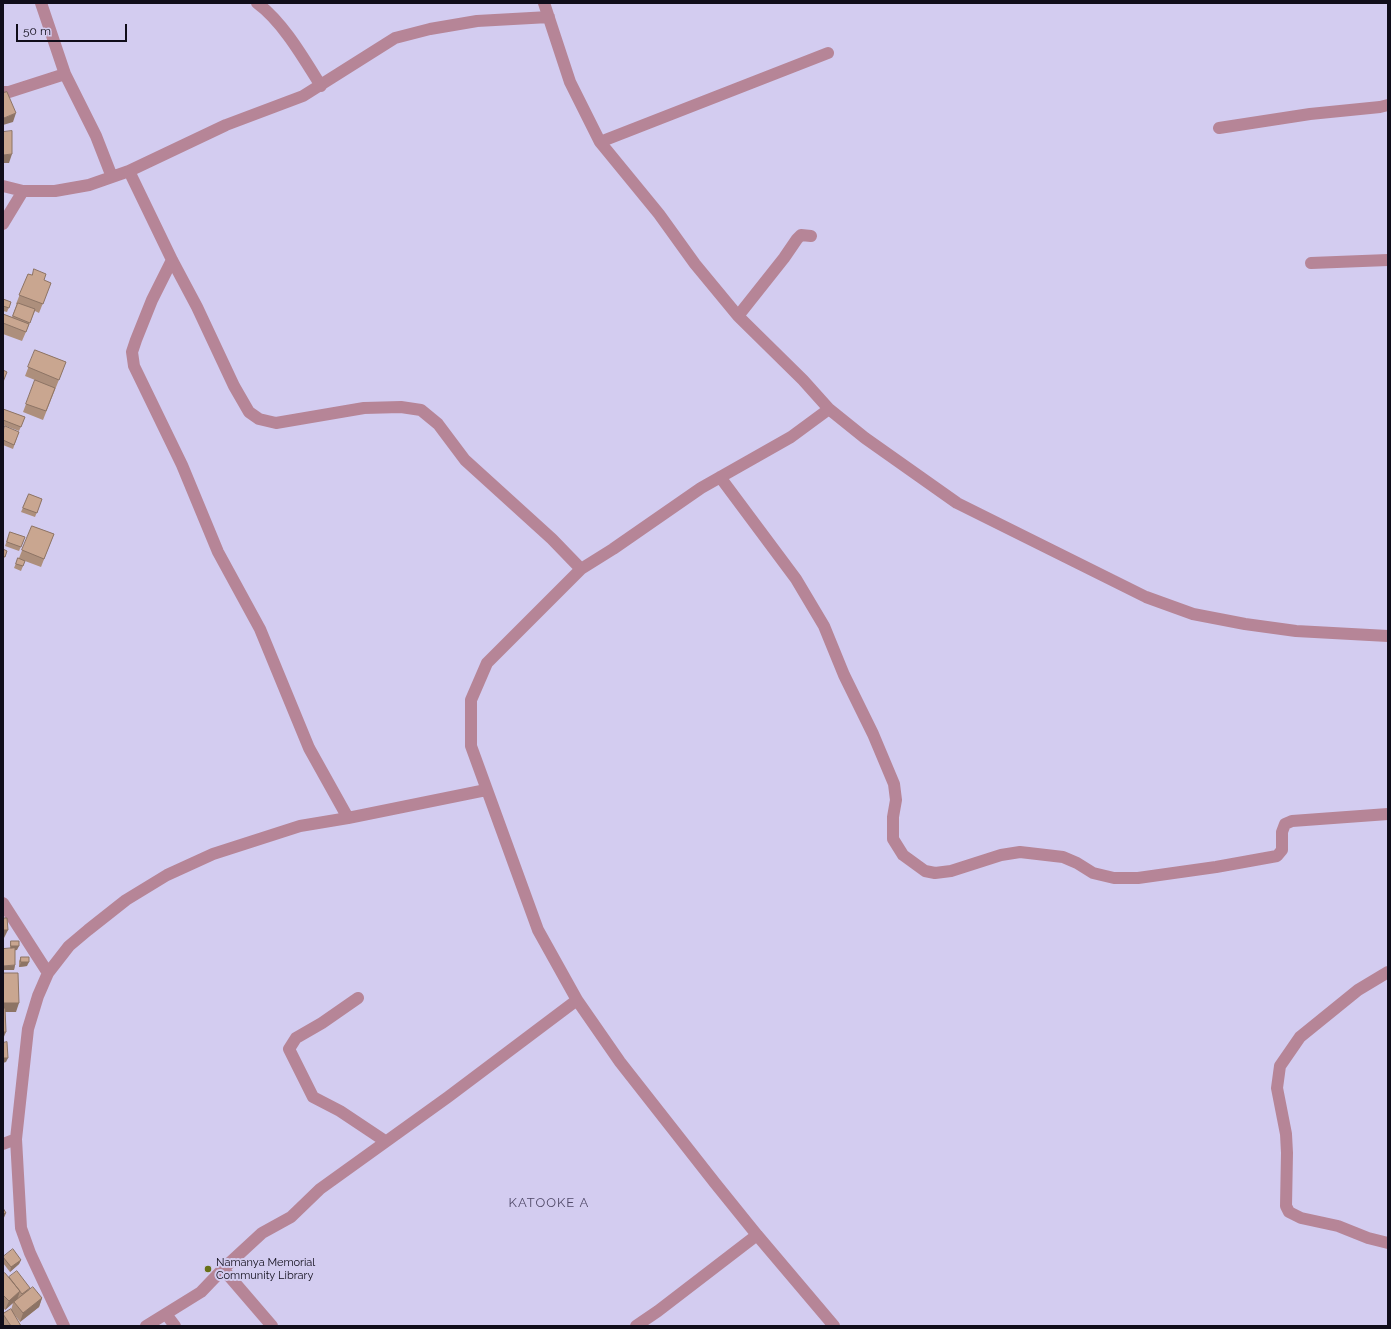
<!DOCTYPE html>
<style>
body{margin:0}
#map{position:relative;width:1391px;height:1329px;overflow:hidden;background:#d3ccf0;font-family:Raleway,sans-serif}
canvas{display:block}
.frame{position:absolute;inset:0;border:4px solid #100d1a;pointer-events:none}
.scale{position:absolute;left:16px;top:24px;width:111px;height:18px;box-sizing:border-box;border:2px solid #100d1a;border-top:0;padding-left:5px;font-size:12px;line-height:14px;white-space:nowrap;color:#100d1a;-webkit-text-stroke:3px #d3ccf0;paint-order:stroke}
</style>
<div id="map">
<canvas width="1391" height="1329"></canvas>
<div class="frame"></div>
<div class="scale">50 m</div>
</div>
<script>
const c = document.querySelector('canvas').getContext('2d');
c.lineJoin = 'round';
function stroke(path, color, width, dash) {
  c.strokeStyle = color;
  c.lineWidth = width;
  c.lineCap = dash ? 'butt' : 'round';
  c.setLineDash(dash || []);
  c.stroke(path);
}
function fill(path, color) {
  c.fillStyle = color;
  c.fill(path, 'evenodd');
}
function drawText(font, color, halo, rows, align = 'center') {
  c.font = font + ' Raleway,sans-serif';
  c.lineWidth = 4;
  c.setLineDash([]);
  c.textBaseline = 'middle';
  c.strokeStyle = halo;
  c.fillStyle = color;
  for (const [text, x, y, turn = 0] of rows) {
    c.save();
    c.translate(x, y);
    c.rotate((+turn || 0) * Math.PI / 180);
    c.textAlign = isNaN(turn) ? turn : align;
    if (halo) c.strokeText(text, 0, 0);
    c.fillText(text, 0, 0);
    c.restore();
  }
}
stroke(new Path2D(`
 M41 3 65 74 96 136 112 177
 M257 3C283 22 304 59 321 86
 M544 3 570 82 600 142 659 214 695 264 738 316 803 380 829 409 865 438 957 503 1146 597 1193 614 1245 624 1296 631 1388 636
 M3 92H9L65 74
 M1219 128 1310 114 1380 107 1388 105
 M600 142 828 53
 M129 171 172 260 197 307 234 386 249 412 259 419 276 423 364 408 401 407 421 410 438 424 465 460 552 539 581 569
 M3 186 23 191H55L89 185 129 171 226 125 303 96 395 38 430 29 477 21 549 17
 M3 224 23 191
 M172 260 152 300 136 340 132 352 134 366 182 465 218 552 260 629 309 748 348 818
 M1311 263 1388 260
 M738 316 784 258 797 239 801 235 811 236
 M829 409 791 437 701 488 613 549 581 569 487 663 471 700V746L538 930 577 1000 620 1062 715 1183 757 1235 834 1326
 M720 477 796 579 824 626 844 675 873 734 894 784 896 800 893 817V839L903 855 925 871 935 873 951 871 1001 855 1020 852 1063 857 1077 863 1093 873 1114 878H1138L1216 867 1277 856 1282 850V832L1285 824 1292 821 1388 814
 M3 903 48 973
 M1388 972 1358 990 1300 1037 1280 1066 1277 1088 1286 1134 1287 1153 1286 1206 1289 1212 1301 1218 1338 1226 1368 1238 1388 1243
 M358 998 322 1023 296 1038 289 1049 313 1097 340 1111 385 1141
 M3 1144 16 1139
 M223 1269 272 1326
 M166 1314 175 1326
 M64 1326 30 1253 21 1228 16 1139 28 1029 38 996 48 973 69 946 88 930 126 900 167 875 213 854 300 826 348 818 486 790
 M146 1326 201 1292 223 1269 262 1233 291 1217 320 1189 448 1097 577 1000
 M636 1326 658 1311 757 1235`), '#b68597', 12);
fill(new Path2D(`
 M28 274 51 283 39 313 35 311 22 341 3 334V314L12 317 17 304H16Z
 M3 299 11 302 7 312 3 311Z
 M35 350 66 362 43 420 23 412 35 380 25 376Z
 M3 409 25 417 19 431 3 425Z
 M3 431 19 432 13 449 3 445Z
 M29 494 42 499 35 517 21 512Z
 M32 526 54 534 41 567 25 561 21 571 14 568 18 558H19Z
 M10 532 25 537 19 551 5 546Z
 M3 550 7 551 3 561Z
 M11 941 17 950H15V965L14 970 10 948V945Z
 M21 957 27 966 19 967V961Z
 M3 973 16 1012H5L3 1039Z
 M3 1257 21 1260 19 1264 10 1272 3 1263Z
 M3 1274 9 1278V1277L42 1298 39 1307 20 1322 14 1314 21 1326H3V1313L11 1310 13 1303 5 1310 3 1307Z`), '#ad8f7c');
fill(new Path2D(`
 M16 113 13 122 3 125V120L4 118Z
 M12 154 9 163H3V155Z
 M3 930H8L4 938 3 939Z
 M11 946H19L17 950 10 951Z
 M21 962H29L27 966 19 967Z
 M15 965 14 970H3V966Z
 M4 1003H19L16 1012H3V1006Z
 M3 1032H6L3 1039Z
 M3 1058H8L6 1062 3 1063Z
 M6 1213 3 1220V1214Z
 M21 1260 19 1264 10 1272 11 1267Z
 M20 1291 17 1300 14 1302 13 1303 5 1310 9 1301Z
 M42 1298 39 1307 20 1322 23 1313Z`), '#8d7465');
const building = new Path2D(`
 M7 92 16 113 4 118 3 116V93Z
 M12 131V154L3 155V132Z
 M34 269 46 274 44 280 51 283 43 304 19 295 28 274 32 275Z
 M3 299 11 302 9 308 3 306Z
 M18 303 35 309 30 323 13 316Z
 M3 314 29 324 26 332 3 323Z
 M35 350 66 362 59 380 28 367Z
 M3 370 7 372 3 382Z
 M35 380 55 388 46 411 26 404Z
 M3 409 25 417 21 427 3 420Z
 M5 426 19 432 14 445 3 440V431Z
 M29 494 42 499 37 513 23 508Z
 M32 526 54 534 44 559 22 550Z
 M10 532 25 537 21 547 7 542Z
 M3 549 7 551 5 557 3 556Z
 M18 558 25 561 23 566 16 564Z
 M3 918H7L8 930H3Z
 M11 941H19V946H11Z
 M15 948V965L3 966V949Z
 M21 957H29V962H21Z
 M3 973H18L19 1003H4Z
 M3 1008H5L6 1032H3Z
 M7 1042 8 1058H3V1043Z
 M3 1208 6 1213 3 1214Z
 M13 1249 21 1260 11 1267 3 1257Z
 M17 1271 30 1288 22 1294 9 1277Z
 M5 1273 20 1291 9 1301 3 1295V1274Z
 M33 1287 42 1298 23 1313 14 1302Z
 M11 1309 21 1326H11L3 1314Z`);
fill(building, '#c9a690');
stroke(building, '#8d7465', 1);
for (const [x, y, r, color] of [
 [208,1269,4,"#687017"]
]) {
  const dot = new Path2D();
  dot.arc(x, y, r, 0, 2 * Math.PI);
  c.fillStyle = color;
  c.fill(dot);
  stroke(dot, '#d3ccf0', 1.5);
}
drawText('11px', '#100d1a', '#d3ccf0', [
 ["Namanya Memorial",216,1263],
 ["Community Library",216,1276]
], 'left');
c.letterSpacing = '1px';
drawText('13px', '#504968', '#d3ccf0', [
 ["KATOOKE A",549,1203]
]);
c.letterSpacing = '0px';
</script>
